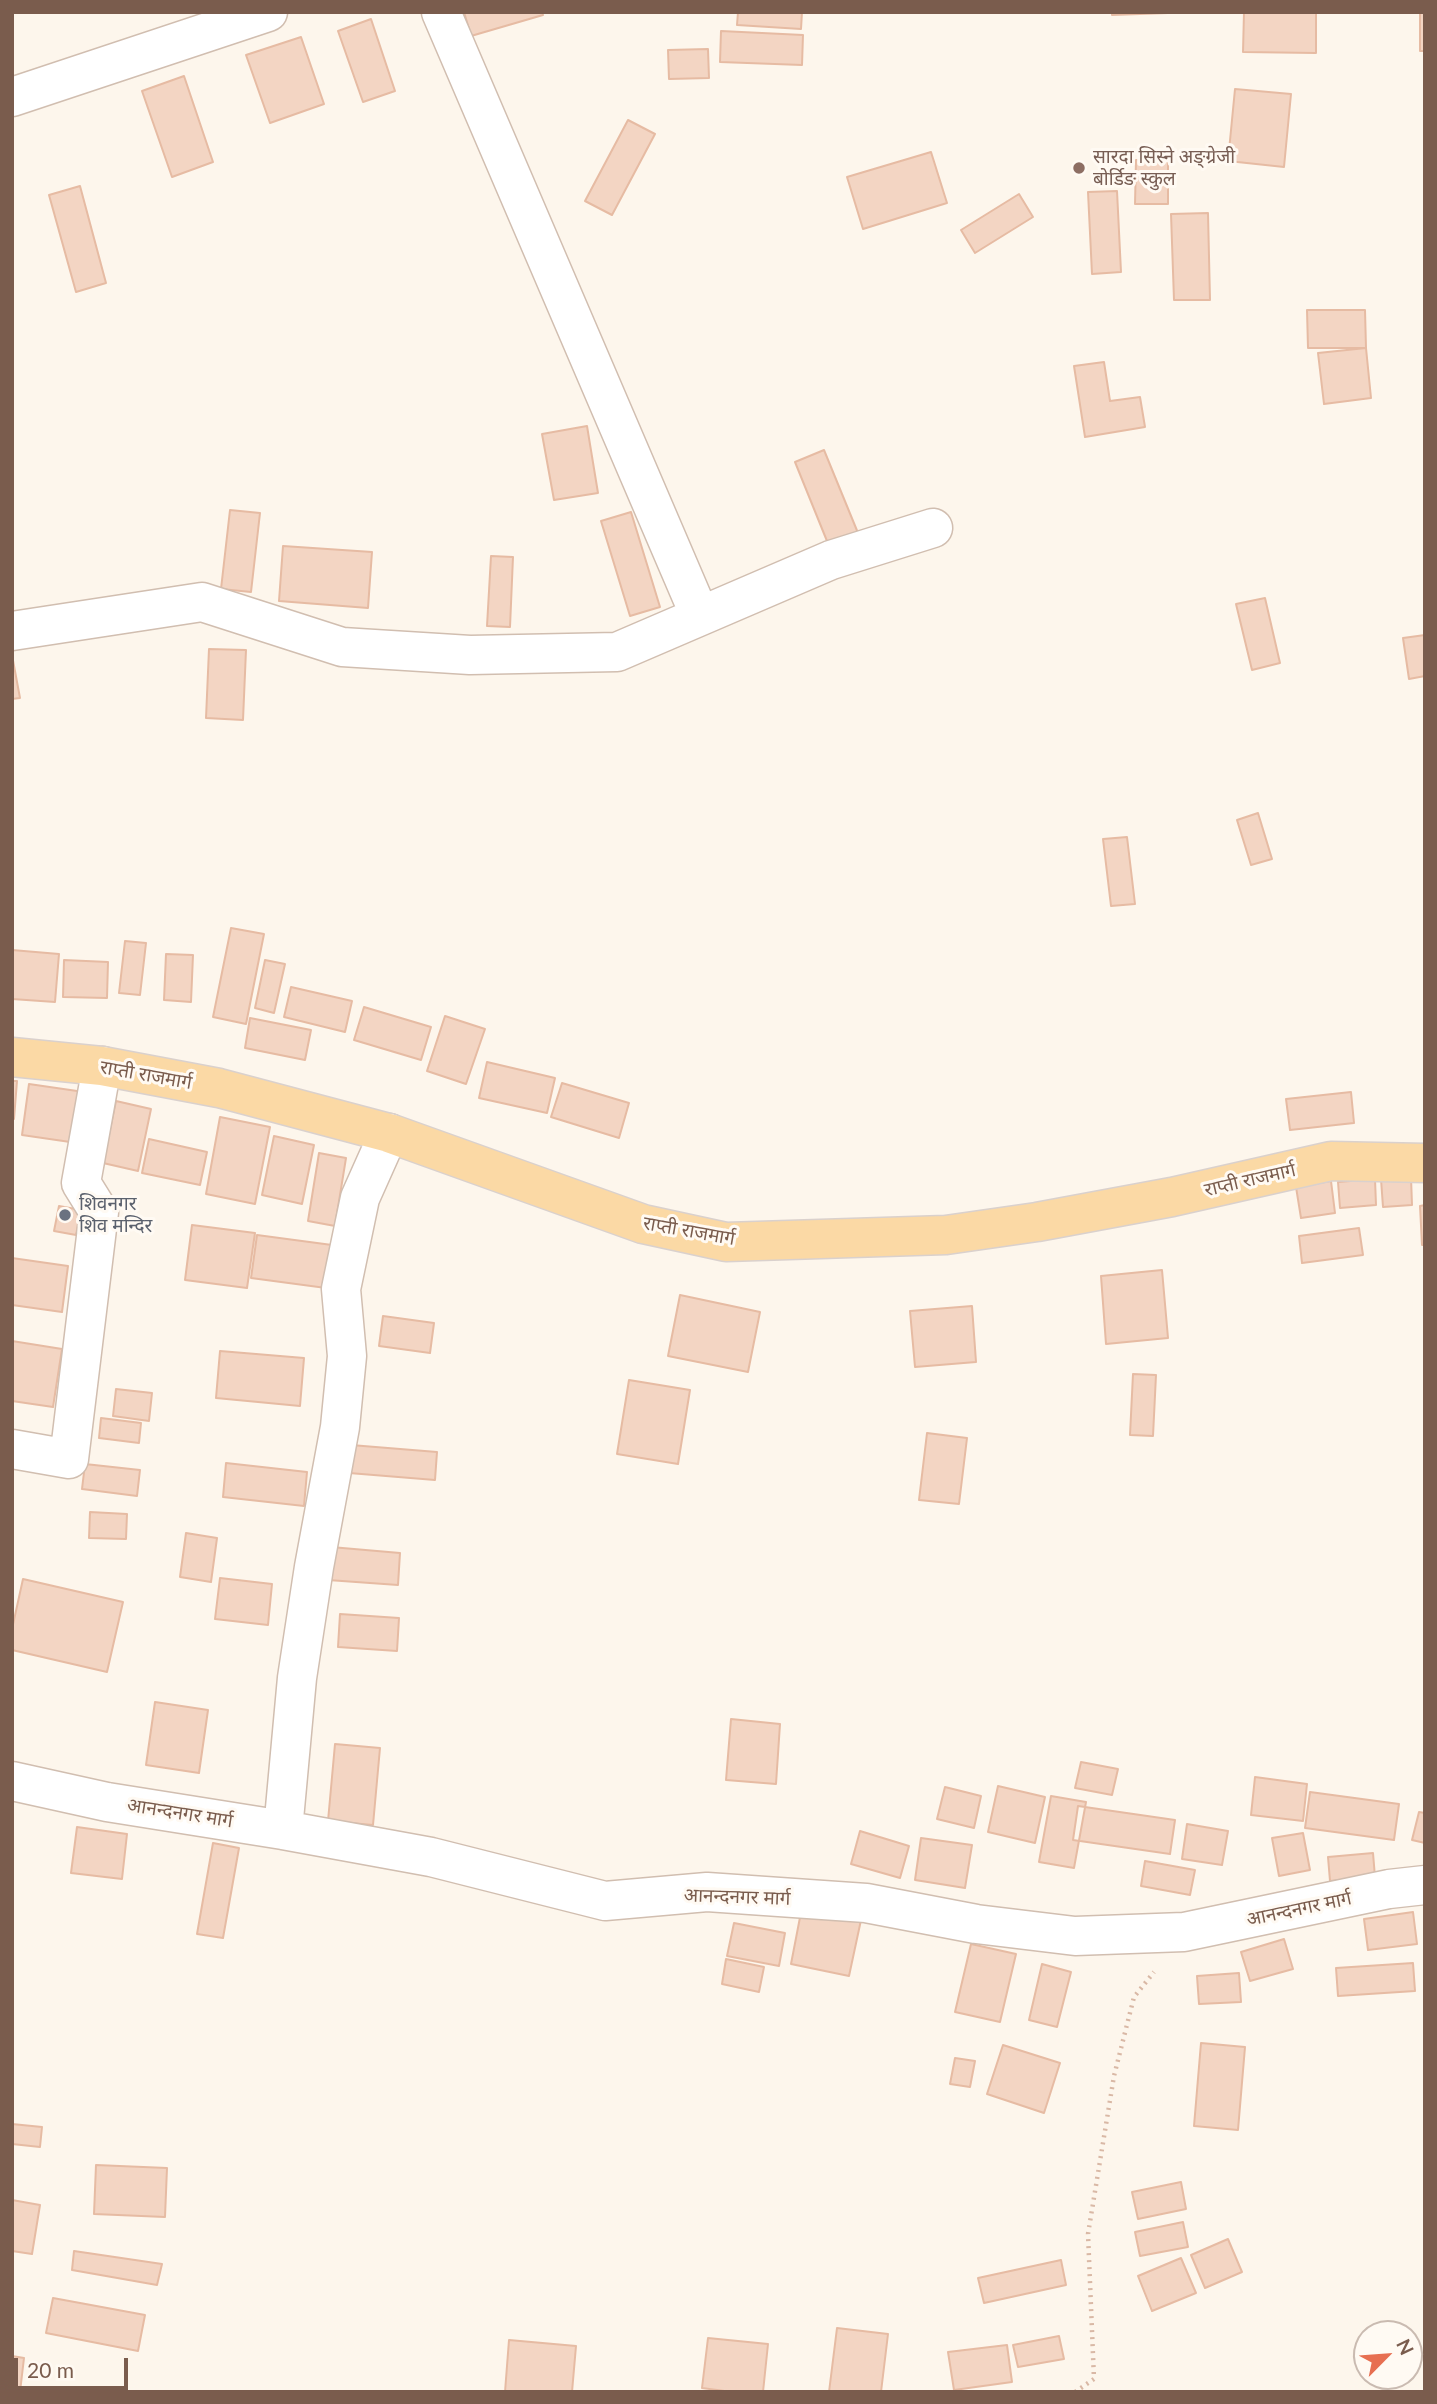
<!DOCTYPE html>
<meta charset="utf-8">
<style>
body{margin:0}
#map{position:relative;width:1437px;height:2404px;overflow:hidden;background:#fdf6ec;font-family:Lato,sans-serif}
canvas{display:block}
.frame{position:absolute;inset:0;border:14px solid #7a5c4d;pointer-events:none}
.north{position:absolute;left:1353px;top:2320px;width:70px;height:70px;box-sizing:border-box;background:#fffaf3;border:2px solid #cabbb1;border-radius:50%;rotate:65deg;font-size:19px;font-weight:700;line-height:28px;text-align:center;color:#7a5c4d}
.north::after{content:'';display:block;margin:auto;width:24px;height:32px;background:#e76f51;clip-path:polygon(50% 0,100% 100%,50% 72%,0 100%)}
.scale{position:absolute;left:14px;top:2358px;width:114px;height:32px;box-sizing:border-box;border:4px solid #7a5c4d;border-top:0;padding-left:9px;font-size:21px;line-height:24px;white-space:nowrap;color:#7a5c4d;-webkit-text-stroke:5px #fffaf3;paint-order:stroke}
</style>
<div id="map">
<canvas width="1437" height="2404"></canvas>
<div class="frame"></div>
<div class="north">N</div>
<div class="scale">20 m</div>
</div>
<script>
const c = document.querySelector('canvas').getContext('2d');
c.lineJoin = 'round';
function fill(path, color) {
  c.fillStyle = color;
  c.fill(path, 'evenodd');
}
function stroke(path, color, width, dash) {
  c.strokeStyle = color;
  c.lineWidth = width;
  c.lineCap = dash ? 'butt' : 'round';
  c.setLineDash(dash || []);
  c.stroke(path);
}
function drawText(font, color, halo, rows, align = 'center') {
  c.font = font + ' Lato,"Noto Sans Devanagari",sans-serif';
  c.lineWidth = 6;
  c.setLineDash([]);
  c.textBaseline = 'middle';
  c.strokeStyle = halo;
  c.fillStyle = color;
  for (const [text, x, y, turn = 0] of rows) {
    c.save();
    c.translate(x, y);
    c.rotate((+turn || 0) * Math.PI / 180);
    c.textAlign = isNaN(turn) ? turn : align;
    if (halo) c.strokeText(text, 0, 0);
    c.fillText(text, 0, 0);
    c.restore();
  }
}
const building = new Path2D(`
 M464 12H542L543 15 471 36Z
 M738 12H802L801 29 737 25Z
 M1112 12H1196L1112 15Z
 M1244 12H1316V53L1243 52Z
 M1420 12H1425V51H1420Z
 M371 19 395 91 363 102 338 31Z
 M721 31 803 35 802 65 720 62Z
 M301 37 324 104 270 123 246 55Z
 M708 49 709 78 669 79 668 50Z
 M184 76 213 162 172 177 142 91Z
 M1235 89 1291 94 1284 167 1228 161Z
 M628 120 655 134 612 215 585 201Z
 M931 152 947 203 863 229 847 177Z
 M1136 160H1168V204H1135Z
 M80 186 106 283 76 292 49 195Z
 M1117 191 1121 272 1092 274 1088 192Z
 M1019 194 1033 217 975 253 961 230Z
 M1208 213 1210 300H1174L1171 214Z
 M1307 310H1365L1366 348H1308Z
 M1366 348 1371 398 1324 404 1318 353Z
 M1104 362 1110 401 1140 397 1145 427 1085 437 1074 366Z
 M587 426 598 493 554 500 542 434Z
 M824 450 858 533 829 546 795 462Z
 M230 510 260 513 251 592 221 589Z
 M631 512 660 607 630 616 601 521Z
 M283 546 372 552 368 608 279 601Z
 M491 556 513 557 510 627 487 626Z
 M1265 598 1280 663 1252 670 1236 604Z
 M1425 635V676L1409 679 1403 638Z
 M209 649 246 650 243 720 206 718Z
 M12 655 20 698 12 699Z
 M1258 813 1272 859 1251 865 1237 820Z
 M1127 837 1135 904 1111 906 1103 839Z
 M231 928 264 934 246 1024 213 1017Z
 M125 941 146 943 140 995 119 993Z
 M12 950 59 954 55 1002 12 999Z
 M166 954 193 955 191 1002 164 1000Z
 M64 960 108 962 107 998 63 997Z
 M265 960 285 964 274 1013 255 1008Z
 M291 987 352 1001 345 1032 284 1017Z
 M364 1007 431 1027 421 1060 354 1040Z
 M445 1016 485 1029 466 1084 427 1071Z
 M250 1018 311 1030 305 1060 245 1048Z
 M487 1062 555 1078 547 1113 479 1098Z
 M12 1081H17L14 1119H12Z
 M562 1083 629 1103 619 1138 551 1117Z
 M29 1084 84 1092 77 1143 22 1135Z
 M1351 1092 1354 1123 1290 1130 1286 1099Z
 M116 1101 151 1109 138 1171 103 1163Z
 M220 1117 270 1127 255 1204 206 1194Z
 M274 1136 314 1145 302 1204 262 1195Z
 M149 1139 207 1152 200 1185 142 1173Z
 M319 1153 346 1158 335 1226 308 1221Z
 M1411 1177 1412 1205 1383 1207 1381 1179Z
 M1375 1179 1376 1205 1340 1208 1338 1182Z
 M1331 1181 1335 1213 1301 1218 1296 1187Z
 M1425 1205V1245H1422L1420 1206Z
 M59 1206 81 1210 76 1235 54 1231Z
 M192 1225 255 1233 247 1288 185 1280Z
 M1359 1228 1363 1255 1302 1263 1299 1236Z
 M257 1235 332 1245 326 1288 251 1278Z
 M12 1258 68 1266 62 1312 12 1305Z
 M1162 1270 1168 1338 1106 1344 1101 1276Z
 M680 1295 760 1312 748 1372 668 1356Z
 M972 1306 976 1362 915 1367 910 1311Z
 M383 1316 434 1323 430 1353 379 1346Z
 M12 1341 62 1349 53 1407 12 1401Z
 M220 1351 304 1358 300 1406 216 1398Z
 M1133 1374 1156 1375 1153 1436 1130 1435Z
 M629 1380 690 1390 678 1464 617 1454Z
 M116 1389 152 1393 149 1421 113 1416Z
 M101 1418 141 1423 139 1443 99 1438Z
 M927 1433 967 1438 959 1504 919 1500Z
 M351 1445 437 1452 435 1480 349 1473Z
 M226 1463 307 1472 304 1506 223 1497Z
 M85 1464 140 1470 137 1496 82 1489Z
 M90 1512 127 1514 126 1539 89 1538Z
 M186 1533 217 1538 211 1582 180 1577Z
 M331 1547 400 1553 398 1585 328 1580Z
 M220 1578 272 1584 268 1625 215 1619Z
 M23 1579 123 1602 107 1672 12 1650V1629Z
 M340 1614 399 1618 397 1651 338 1647Z
 M155 1702 208 1710 199 1773 146 1765Z
 M731 1719 780 1724 776 1784 726 1780Z
 M335 1744 380 1748 373 1825 328 1821Z
 M1081 1762 1118 1769 1112 1795 1075 1788Z
 M1255 1777 1307 1784 1303 1821 1251 1815Z
 M998 1786 1045 1797 1035 1843 988 1832Z
 M945 1787 981 1796 974 1828 937 1819Z
 M1310 1792 1399 1804 1394 1840 1305 1828Z
 M1051 1796 1086 1802 1074 1868 1039 1862Z
 M1078 1806 1175 1820 1170 1854 1073 1840Z
 M1419 1812 1425 1813V1843L1412 1840Z
 M1187 1824 1228 1831 1222 1865 1182 1859Z
 M77 1827 127 1834 122 1879 71 1873Z
 M860 1831 909 1846 900 1878 851 1864Z
 M1303 1833 1310 1870 1279 1876 1272 1838Z
 M921 1838 972 1845 965 1888 915 1880Z
 M213 1843 239 1848 223 1938 197 1934Z
 M1373 1853 1375 1877 1330 1881 1328 1857Z
 M1145 1861 1195 1870 1190 1895 1141 1886Z
 M802 1907 861 1920 849 1976 791 1964Z
 M1413 1912 1417 1944 1368 1950 1364 1919Z
 M734 1923 785 1933 779 1966 727 1956Z
 M1284 1939 1293 1969 1250 1981 1241 1952Z
 M971 1944 1016 1954 1000 2022 955 2012Z
 M726 1959 764 1967 759 1992 722 1984Z
 M1413 1963 1415 1991 1338 1996 1336 1968Z
 M1042 1964 1071 1972 1057 2027 1029 2020Z
 M1239 1973 1241 2002 1199 2004 1197 1976Z
 M1201 2043 1245 2047 1238 2130 1194 2126Z
 M1003 2045 1060 2063 1044 2113 987 2094Z
 M955 2058 975 2061 970 2087 950 2084Z
 M12 2124 42 2127 40 2147 12 2144Z
 M96 2165 167 2168 165 2217 94 2214Z
 M1181 2182 1186 2209 1138 2219 1132 2192Z
 M12 2200 40 2205 32 2254 12 2251Z
 M1183 2222 1188 2247 1140 2256 1135 2232Z
 M1228 2239 1242 2272 1205 2288 1191 2255Z
 M74 2251 162 2264 157 2285 72 2270Z
 M1181 2258 1196 2293 1152 2311 1138 2276Z
 M1061 2260 1066 2285 984 2303 978 2278Z
 M53 2298 145 2315 138 2351 46 2333Z
 M837 2328 888 2334 881 2392H829Z
 M1059 2336 1064 2359 1018 2367 1013 2345Z
 M708 2338 768 2344 763 2392H732L702 2388Z
 M509 2340 576 2346 572 2392H505Z
 M1007 2345 1012 2382 954 2390 948 2352Z
 M12 2356 24 2358 20 2392H12Z`);
fill(building, '#f3d5c3');
stroke(building, '#e6bba3', 2);
const minor = new Path2D(`
 M441 12 700 616
 M12 97 268 12
 M12 631 202 602 342 647 470 655 617 652 831 560 933 528
 M12 1449 69 1459 99 1212 81 1183 102 1066
 M12 1781 107 1802 283 1830 431 1857 605 1901 707 1892 866 1903 976 1924 1075 1936 1184 1932 1389 1889 1425 1885
 M283 1830 297 1678 314 1567 340 1427 347 1356 341 1289 360 1198 389 1133`);
const major = new Path2D(`
 M12 1057 102 1066 219 1088 389 1133 643 1224 726 1242 946 1235 1037 1222 1172 1197 1331 1161 1425 1163`);
stroke(minor, '#d1beb0', 41);
stroke(major, '#dad1cd', 41);
stroke(new Path2D(`
 M1075 2392 1094 2379 1088 2234 1114 2076 1134 1997 1154 1972`), '#d9b8a5', 4.5, [2, 5]);
stroke(minor, '#fff', 38);
stroke(major, '#fbd9a5', 38);
for (const [x, y, r, color] of [
 [1079,168,7,"#8d6e63"],
 [65,1215,7,"#6b7280"]
]) {
  const dot = new Path2D();
  dot.arc(x, y, r, 0, 2 * Math.PI);
  c.fillStyle = color;
  c.fill(dot);
  stroke(dot, '#fffaf3', 2.5);
}
drawText('19px', '#785e54', '#fffaf3', [
 ["सारदा सिस्ने अङ्ग्रेजी",1093,157],
 ["बोर्डिङ स्कुल",1093,179]
], 'left');
drawText('19px', '#7a5c4d', '#fffaf3', [
 ["राप्ती राजमार्ग",146,1075,10],
 ["राप्ती राजमार्ग",1250,1180,-13],
 ["राप्ती राजमार्ग",689,1231,10],
 ["आनन्दनगर मार्ग",180,1813,9],
 ["आनन्दनगर मार्ग",737,1897,2],
 ["आनन्दनगर मार्ग",1299,1909,-12]
]);
drawText('19px', '#5b616d', '#fffaf3', [
 ["शिवनगर",79,1204],
 ["शिव मन्दिर",79,1226]
], 'left');
</script>
